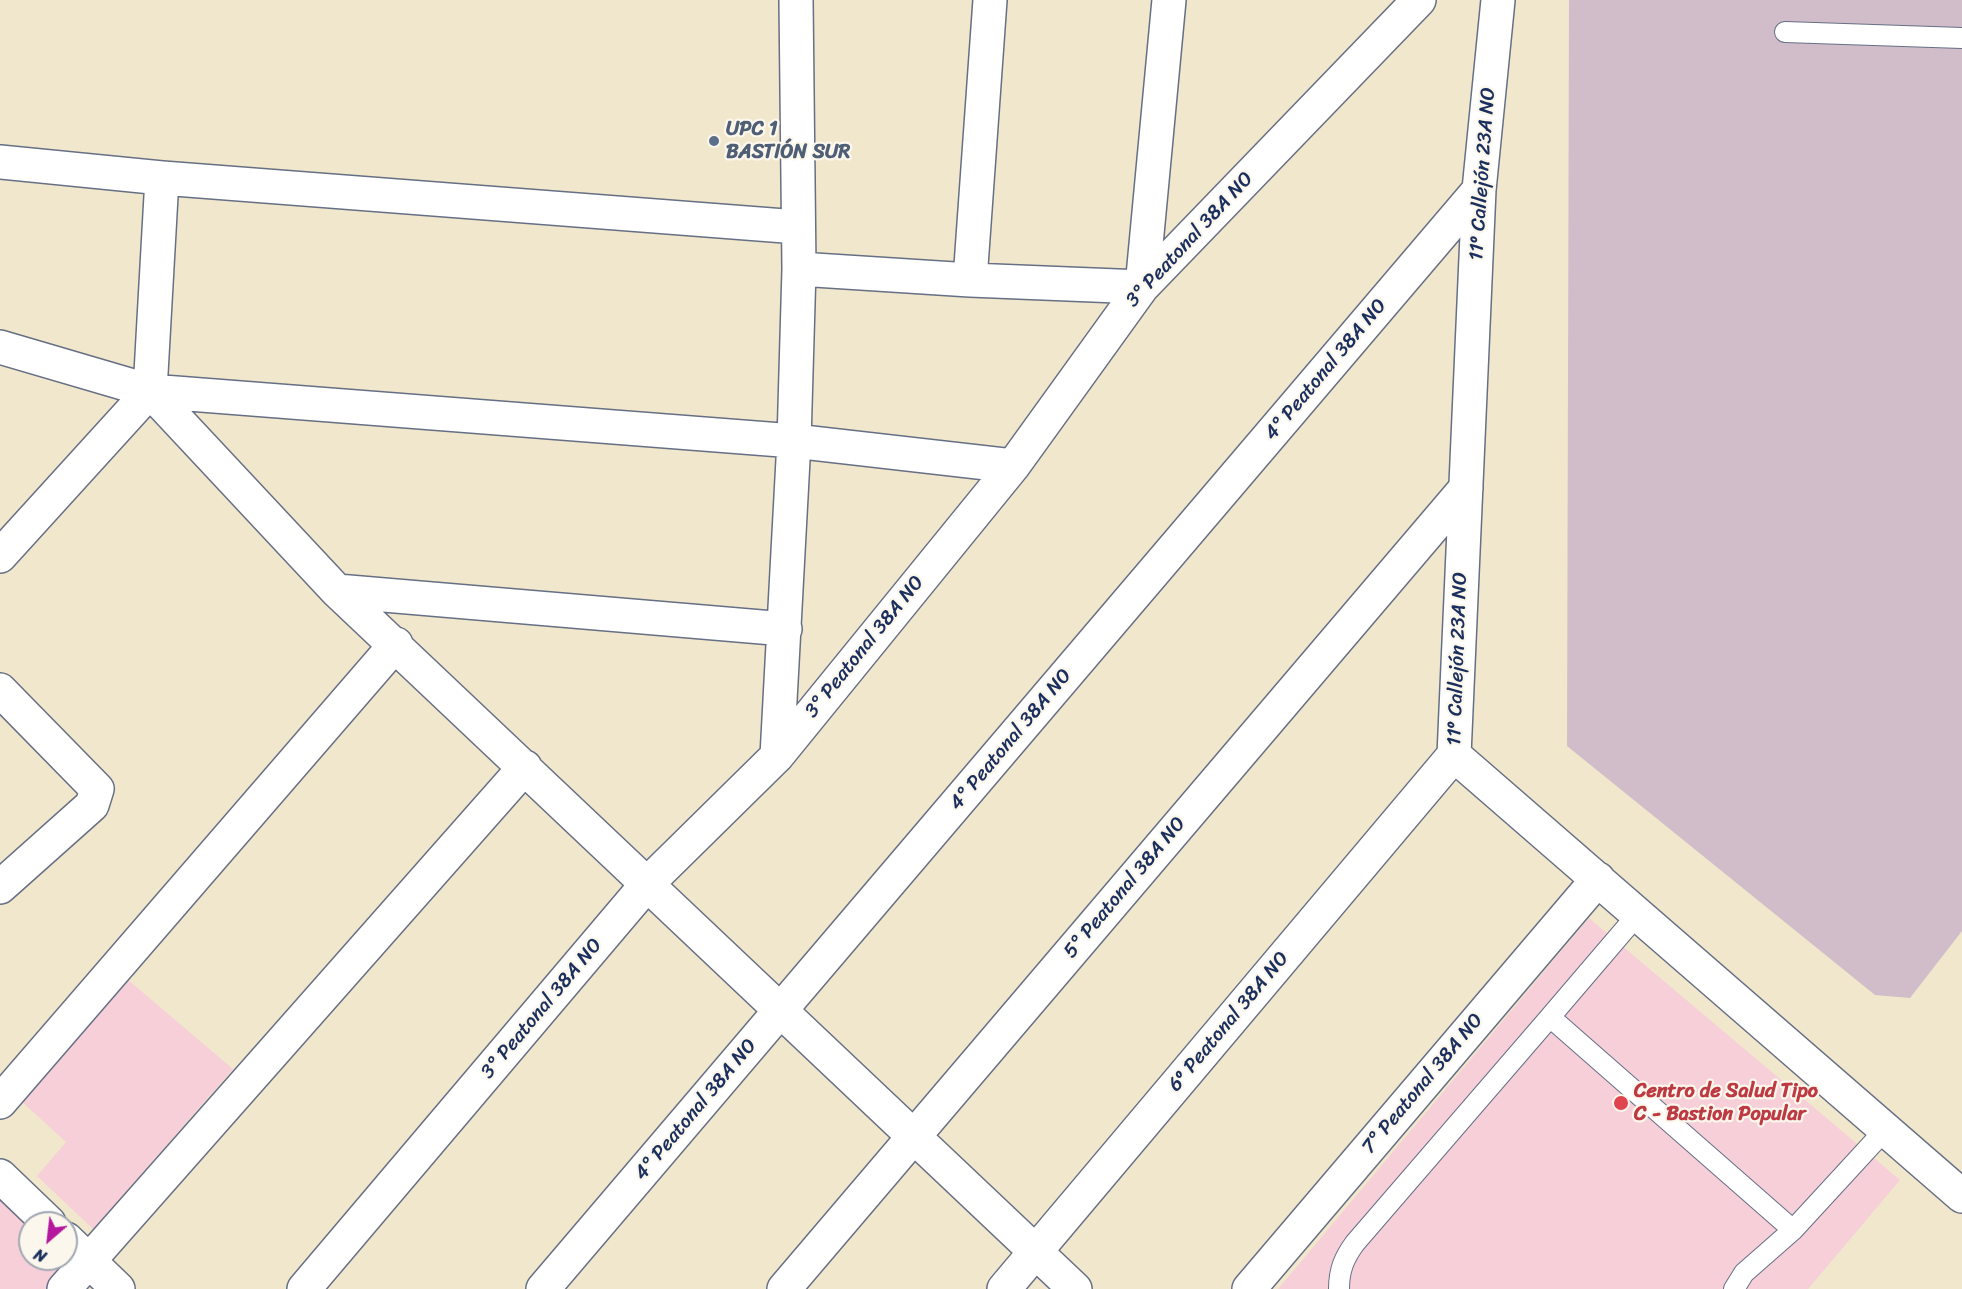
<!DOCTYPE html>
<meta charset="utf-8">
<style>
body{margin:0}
#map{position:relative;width:1962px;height:1289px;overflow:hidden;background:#f1e7cc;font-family:Sriracha,sans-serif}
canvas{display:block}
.north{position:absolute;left:18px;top:1211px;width:60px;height:60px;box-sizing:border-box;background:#fbf7ec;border:2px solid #a1a7b3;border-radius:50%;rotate:208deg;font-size:16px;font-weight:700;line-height:24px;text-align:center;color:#1b2f5e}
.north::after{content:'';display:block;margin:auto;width:21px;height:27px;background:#b5179e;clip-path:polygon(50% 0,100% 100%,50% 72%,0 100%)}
</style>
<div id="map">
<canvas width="1962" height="1289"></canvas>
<div class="north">N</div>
</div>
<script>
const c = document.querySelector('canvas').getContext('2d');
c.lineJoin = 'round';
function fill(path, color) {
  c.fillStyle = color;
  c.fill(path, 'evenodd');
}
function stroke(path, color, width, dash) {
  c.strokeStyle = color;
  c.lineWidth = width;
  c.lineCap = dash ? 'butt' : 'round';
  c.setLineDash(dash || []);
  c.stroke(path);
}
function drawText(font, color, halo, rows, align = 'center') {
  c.font = font + ' Sriracha,sans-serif';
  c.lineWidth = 4.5;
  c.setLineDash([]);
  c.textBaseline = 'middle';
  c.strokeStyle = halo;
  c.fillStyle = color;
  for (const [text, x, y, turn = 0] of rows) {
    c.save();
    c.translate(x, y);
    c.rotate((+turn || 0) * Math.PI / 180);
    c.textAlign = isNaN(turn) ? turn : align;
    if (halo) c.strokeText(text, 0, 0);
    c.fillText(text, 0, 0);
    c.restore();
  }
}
fill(new Path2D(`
 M1589 918 1900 1180 1808 1289H1278Z
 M127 979 233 1069 93 1229 37 1176 66 1142 20 1100Z
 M0 1199 30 1226V1259H66L69 1261 45 1289H0Z`), '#f6cfd8');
fill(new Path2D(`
 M1569 0H1962V931L1910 998 1875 995 1567 746Z`), '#d1bdca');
const service = new Path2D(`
 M1785 32 1962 38
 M1638 914 1550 1017 1793 1230
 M1339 1289C1339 1270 1344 1258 1355 1243L1550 1017
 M1734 1289 1744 1273 1793 1230 1885 1130`);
const minor = new Path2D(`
 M1498 0 1479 190 1454 755 1962 1196
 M0 162 162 178 798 227
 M799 269 970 280 1142 287 1169 0
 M970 280 990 0
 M0 347 150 391 794 441 1013 466
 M150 391 337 591 1075 1289
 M0 556 150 391 162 178
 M337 591 785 629
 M0 690 97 789 92 805 0 887
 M777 756 794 441 799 269 796 0
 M0 1102 396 644
 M0 1176 49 1223
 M66 1239 118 1289
 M64 1289 525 767
 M304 1289 648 883 777 756 1013 466 1142 287 1419 0
 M543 1289 1479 190
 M784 1289 1466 488
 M1004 1289 1454 755
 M1249 1289 1598 879`);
stroke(service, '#666f84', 22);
stroke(minor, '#666f84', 36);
stroke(service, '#fff', 20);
stroke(minor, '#fff', 33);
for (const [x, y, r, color] of [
 [714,141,6,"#5c6f8a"],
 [1621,1103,8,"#e0444e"]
]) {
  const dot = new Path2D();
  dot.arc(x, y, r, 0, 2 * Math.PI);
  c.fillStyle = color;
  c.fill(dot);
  stroke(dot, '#fbf7ec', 2);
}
drawText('bold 20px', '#4e5e75', '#fbf7ec', [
 ["UPC 1",726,130],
 ["BASTIÓN SUR",726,153]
], 'left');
drawText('20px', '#1b2f5e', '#fbf7ec', [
 ["11º Callejón 23A NO",1483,174,-86],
 ["3° Peatonal 38A NO",1190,240,-47],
 ["4° Peatonal 38A NO",1326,370,-50],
 ["3° Peatonal 38A NO",865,647,-51],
 ["11º Callejón 23A NO",1458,659,-88],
 ["4° Peatonal 38A NO",1011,740,-50],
 ["5° Peatonal 38A NO",1125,888,-50],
 ["3° Peatonal 38A NO",542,1009,-50],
 ["6º Peatonal 38A NO",1229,1022,-50],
 ["7° Peatonal 38A NO",1423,1084,-50],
 ["4° Peatonal 38A NO",696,1110,-50]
]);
drawText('bold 20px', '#be3a42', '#fbf7ec', [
 ["Centro de Salud Tipo",1634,1092],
 ["C - Bastion Popular",1634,1115]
], 'left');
</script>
